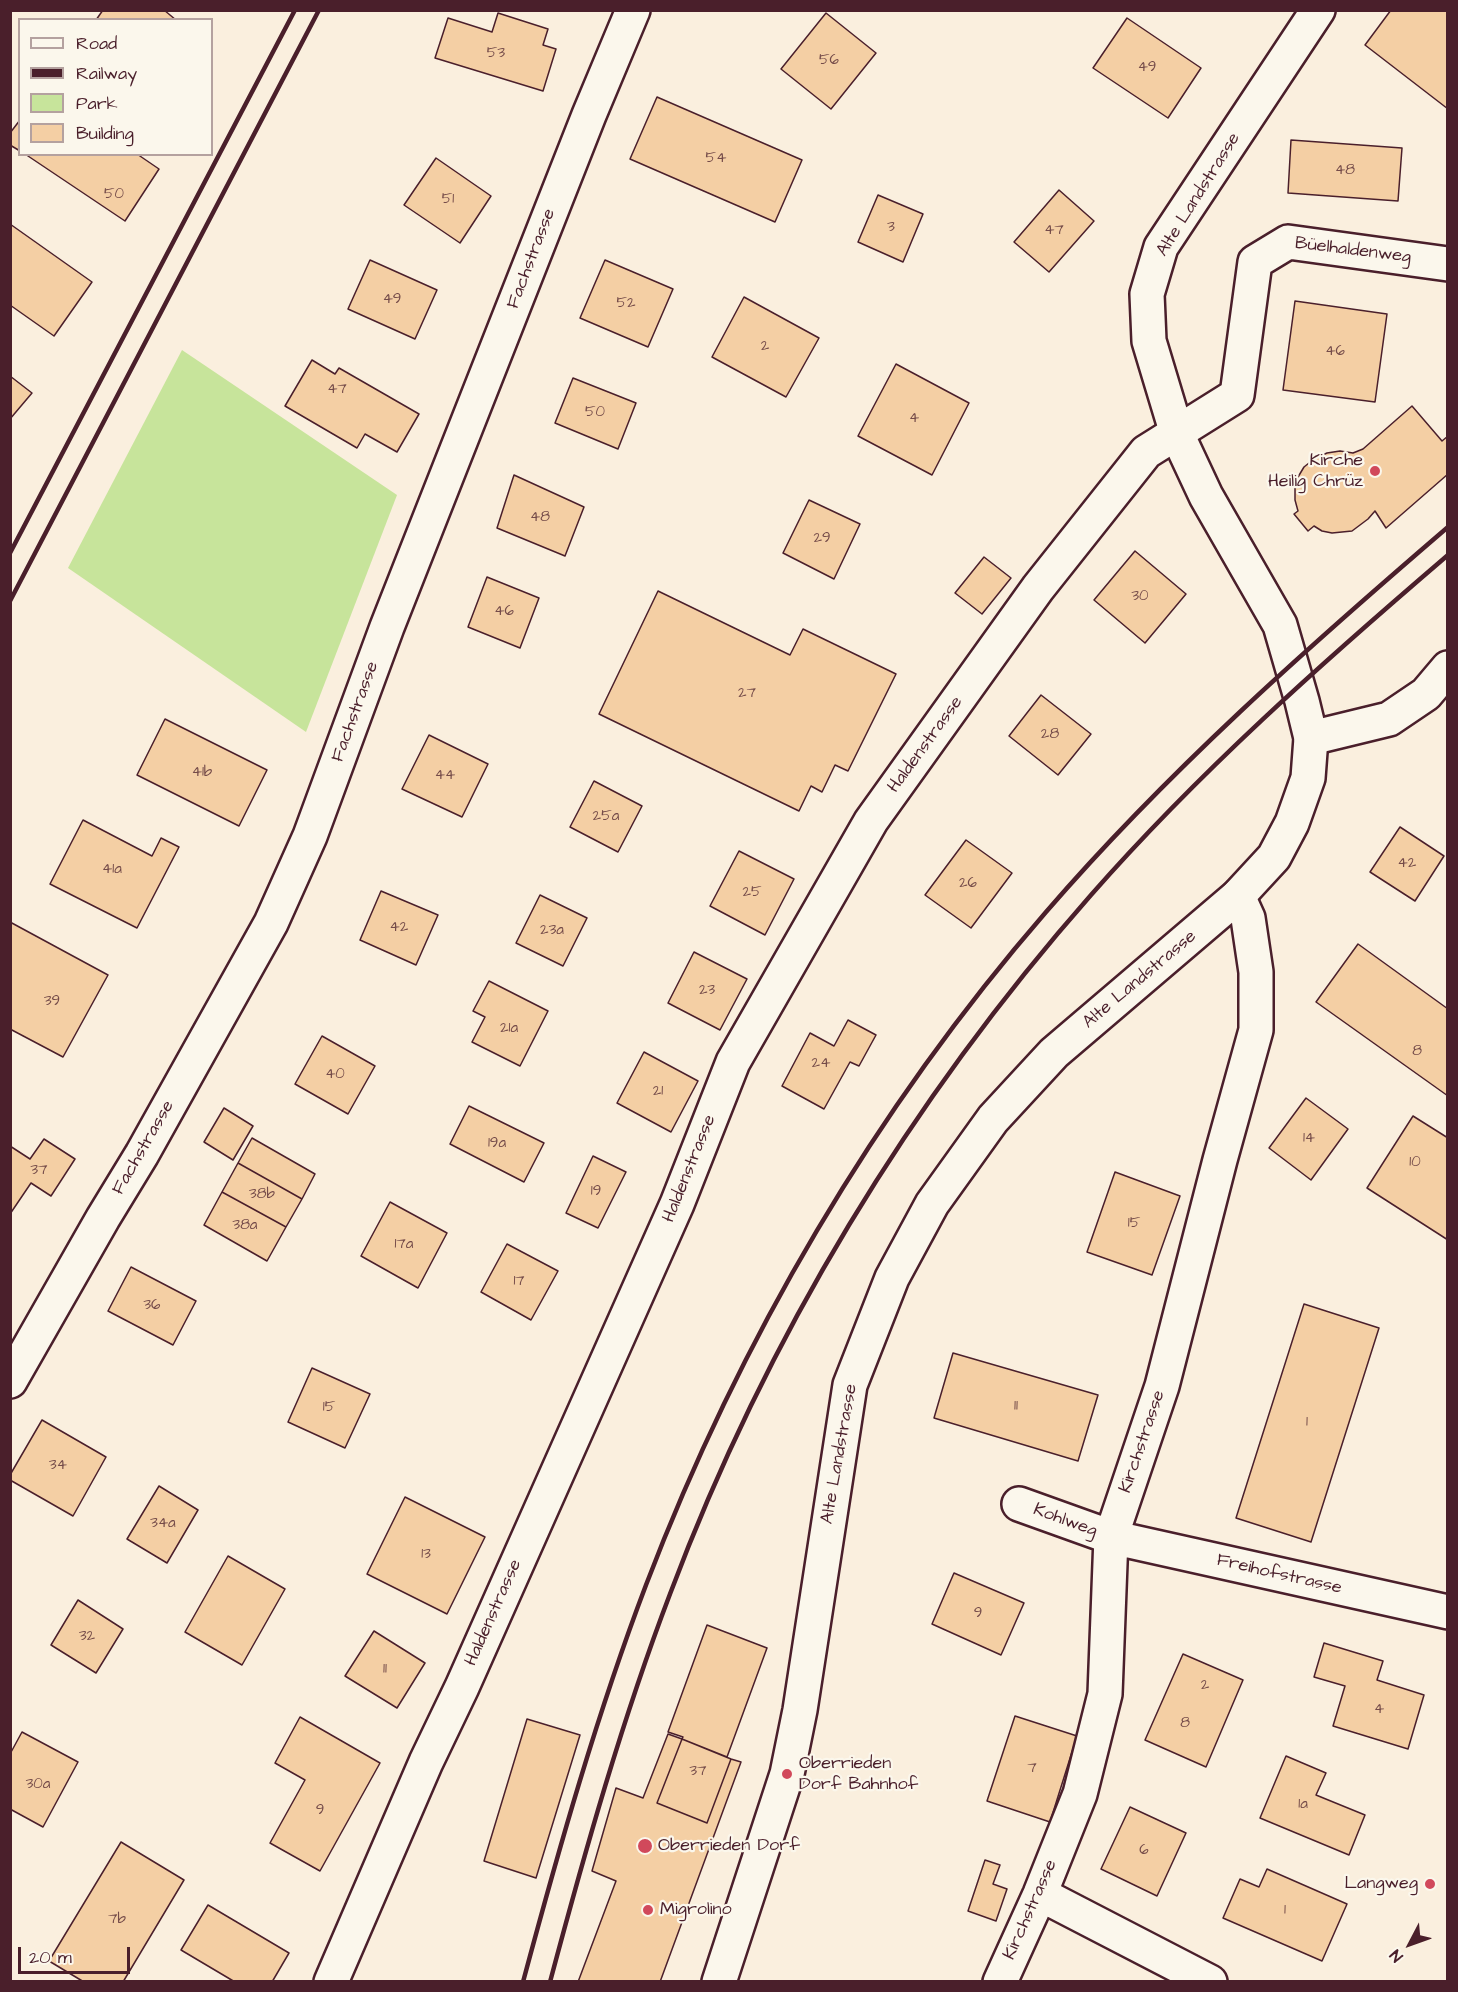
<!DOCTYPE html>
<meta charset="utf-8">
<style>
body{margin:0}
#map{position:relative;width:1458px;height:1992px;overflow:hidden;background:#faefde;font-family:"Architects Daughter",sans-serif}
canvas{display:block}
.frame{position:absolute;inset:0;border:12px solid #4a1f2b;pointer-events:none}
.legend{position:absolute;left:18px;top:18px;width:195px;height:138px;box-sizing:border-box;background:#fbf7ec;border:2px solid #b4a19f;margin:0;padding:8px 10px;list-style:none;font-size:18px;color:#4a1f2b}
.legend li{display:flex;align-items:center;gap:12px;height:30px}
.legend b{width:30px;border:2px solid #b4a19f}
.north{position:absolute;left:1380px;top:1914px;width:60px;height:60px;-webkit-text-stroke:4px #fbf7ec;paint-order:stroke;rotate:229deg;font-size:16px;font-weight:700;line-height:24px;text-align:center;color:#4a1f2b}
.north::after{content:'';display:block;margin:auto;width:21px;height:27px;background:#4a1f2b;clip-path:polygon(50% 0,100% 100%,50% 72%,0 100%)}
.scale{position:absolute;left:18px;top:1947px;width:112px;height:27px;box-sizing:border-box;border:3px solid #4a1f2b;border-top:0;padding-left:8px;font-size:18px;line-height:21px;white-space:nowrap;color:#4a1f2b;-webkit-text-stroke:4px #fbf7ec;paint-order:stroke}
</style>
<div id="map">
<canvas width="1458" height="1992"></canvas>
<div class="frame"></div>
<ul class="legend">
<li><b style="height:8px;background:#fbf7ec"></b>Road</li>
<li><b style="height:8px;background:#4a1f2b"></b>Railway</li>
<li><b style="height:16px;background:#c7e49b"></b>Park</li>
<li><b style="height:16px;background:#f4cfa4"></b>Building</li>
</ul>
<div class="north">N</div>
<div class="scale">20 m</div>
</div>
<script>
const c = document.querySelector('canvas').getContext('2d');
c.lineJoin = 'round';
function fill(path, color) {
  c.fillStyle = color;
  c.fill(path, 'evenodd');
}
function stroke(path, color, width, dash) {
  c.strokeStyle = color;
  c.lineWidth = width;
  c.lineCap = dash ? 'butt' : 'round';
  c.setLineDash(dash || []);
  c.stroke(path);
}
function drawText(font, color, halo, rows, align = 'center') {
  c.font = font + ' "Architects Daughter",sans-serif';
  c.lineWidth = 4.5;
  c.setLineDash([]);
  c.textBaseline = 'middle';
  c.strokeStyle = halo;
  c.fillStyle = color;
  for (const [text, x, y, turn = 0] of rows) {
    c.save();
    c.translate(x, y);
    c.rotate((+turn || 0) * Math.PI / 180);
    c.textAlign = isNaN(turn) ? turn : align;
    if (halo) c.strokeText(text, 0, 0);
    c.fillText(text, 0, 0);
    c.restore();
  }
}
fill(new Path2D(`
 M182 350 397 495 306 732 68 568Z`), '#c7e49b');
const building = new Path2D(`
 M103 10H164L176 20H96Z
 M1391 10H1448V109L1365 45Z
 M498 13 548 29 543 45 556 49 543 91 435 58 448 18 492 32Z
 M826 13 876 53 831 109 781 69Z
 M1127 18 1201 68 1168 118 1093 68Z
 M657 97 802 160 775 222 630 159Z
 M20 120V151L10 145V133Z
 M1291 140 1402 148 1398 201 1288 193Z
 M25 154H137L159 169 125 221Z
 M436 158 491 196 460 243 404 205Z
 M1059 190 1094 221 1049 272 1014 242Z
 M878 195 923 214 903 262 858 242Z
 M10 224 92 282 54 336 10 305Z
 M370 260 437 290 415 339 348 309Z
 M605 260 673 289 648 347 580 318Z
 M744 297 819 338 786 397 712 357Z
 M1295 301 1387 314 1375 402 1283 390Z
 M312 360 335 374 339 368 419 414 397 452 365 434 357 448 285 406Z
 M896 364 969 403 932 475 858 436Z
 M10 376 32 393 10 419Z
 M573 378 636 403 618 449 555 423Z
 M1412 406 1442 441 1448 436V474L1386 528 1375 511 1368 519 1352 531 1332 533 1322 531 1314 526 1308 531 1294 514 1298 511 1295 500V489L1298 477 1304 467 1314 459 1327 453 1340 451 1353 453 1363 449Z
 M514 475 584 507 565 556 497 528Z
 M809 500 860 524 834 579 783 553Z
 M1135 551 1186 594 1145 643 1094 600Z
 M984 557 1011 578 982 614 955 593Z
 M487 577 539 598 520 648 468 627Z
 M658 591 790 655 803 629 896 674 848 771 835 765 822 792 811 786 799 811 599 714Z
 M1041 695 1091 734 1058 775 1009 736Z
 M165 719 267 770 239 826 137 775Z
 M429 735 488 764 462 817 402 789Z
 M594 781 642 806 618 852 570 827Z
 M83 820 152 856 161 838 179 847 137 928 50 884Z
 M1400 827 1444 856 1415 901 1370 872Z
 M966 840 1012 873 971 928 925 895Z
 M739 851 794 879 765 935 710 906Z
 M381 891 438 915 416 965 360 940Z
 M540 895 587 918 563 966 516 943Z
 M10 922 108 975 63 1057 10 1029Z
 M1358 944 1448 1009V1096L1316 1002Z
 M694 952 747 979 720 1030 668 1003Z
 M489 981 548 1011 520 1066 472 1042 485 1017 473 1011Z
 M848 1020 876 1035 859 1066 850 1062 824 1109 782 1086 810 1033 834 1046Z
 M322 1036 375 1066 348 1114 295 1084Z
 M644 1052 698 1081 671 1132 617 1103Z
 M1306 1098 1348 1129 1311 1180 1269 1148Z
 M469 1106 544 1143 524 1182 450 1144Z
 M224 1108 253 1126 233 1160 204 1142Z
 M1413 1116 1448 1138V1240L1367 1188Z
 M252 1138 315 1174 302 1199 238 1163Z
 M44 1139 75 1159 51 1196 31 1183 10 1214V1146L30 1159Z
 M593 1156 626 1172 598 1228 566 1213Z
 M238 1163 302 1199 286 1227 222 1192Z
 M1115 1172 1180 1196 1152 1275 1087 1252Z
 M222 1192 286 1227 267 1261 204 1225Z
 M390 1202 447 1233 418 1288 361 1256Z
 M507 1244 558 1271 531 1320 481 1292Z
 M131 1267 196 1301 173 1345 108 1311Z
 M1304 1304 1379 1328 1311 1542 1236 1518Z
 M953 1353 1098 1395 1078 1461 934 1418Z
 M312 1368 370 1394 345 1448 288 1422Z
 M42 1420 106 1457 73 1516 10 1480V1475Z
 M159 1486 198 1510 167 1563 127 1539Z
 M405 1497 485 1537 447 1614 367 1574Z
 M228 1556 285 1589 242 1665 185 1632Z
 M954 1573 1024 1603 1001 1655 932 1624Z
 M78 1600 123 1629 96 1673 51 1645Z
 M707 1625 767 1648 727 1757 682 1739 683 1737 668 1732Z
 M374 1631 425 1663 397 1708 345 1676Z
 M1324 1643 1383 1661 1377 1680 1424 1695 1408 1749 1333 1726 1345 1686 1314 1677Z
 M1183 1654 1243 1680 1206 1767 1145 1740Z
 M1015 1716 1077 1736 1050 1822 987 1801Z
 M300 1717 380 1763 320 1871 270 1843 305 1780 275 1763Z
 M527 1719 580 1735 536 1878 484 1861Z
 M22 1732 78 1762 43 1827 10 1809V1754Z
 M668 1734 682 1739 657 1803 707 1823 731 1759 741 1762 660 1982H578L616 1881 592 1871 616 1788 643 1798Z
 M682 1739 731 1759 707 1823 657 1803Z
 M1286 1756 1326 1773 1316 1795 1365 1815 1349 1855 1260 1818Z
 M1130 1807 1186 1833 1157 1896 1101 1869Z
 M121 1842 184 1880 123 1982H84L49 1961Z
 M985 1860 1000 1865 993 1884 1007 1889 996 1921 968 1911Z
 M1267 1869 1347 1904 1322 1961 1223 1918 1240 1879 1259 1887Z
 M208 1905 289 1953 272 1982H235L181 1950Z`);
fill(building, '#f4cfa4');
stroke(building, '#4a1f2b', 1.5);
const minor = new Path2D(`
 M1311 738 1389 719 1426 694 1448 668
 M10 1381 103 1218 142 1154 271 923 310 836 387 627 589 115 633 10
 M1019 1504 1111 1537 1448 1612
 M1040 1894 1210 1982
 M331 1982 426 1762 462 1687 677 1204 733 1062 871 821 1038 588 1146 452 1237 395 1255 262 1288 242 1448 264
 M1000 1982 1040 1894 1080 1794 1105 1694 1111 1537 1162 1386 1220 1160 1256 1030V972L1248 918 1238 896`);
const secondary = new Path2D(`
 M719 1982 787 1774 800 1710 850 1385 892 1278 932 1204 993 1119 1054 1053 1238 896 1274 857 1292 823 1308 778 1311 738 1302 701 1280 625 1206 496 1177 434 1149 341 1147 294 1161 247 1318 10`);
stroke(minor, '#4a1f2b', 38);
stroke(secondary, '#4a1f2b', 38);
stroke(minor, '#fbf7ec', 33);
stroke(secondary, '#fbf7ec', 33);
stroke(new Path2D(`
 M10 553 295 10
 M10 601 319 10
 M523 1982C559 1848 597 1714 646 1585 739 1341 875 1109 1046 912 1168 771 1307 648 1448 527
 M550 1982C585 1851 622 1720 670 1594 766 1338 911 1099 1091 895 1200 771 1323 662 1448 555`), '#4a1f2b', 4.5);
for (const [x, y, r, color] of [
 [1375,471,6,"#d1495b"],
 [787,1774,6,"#d1495b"],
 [645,1846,8,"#d1495b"],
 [1430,1884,6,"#d1495b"],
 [648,1910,6,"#d1495b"]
]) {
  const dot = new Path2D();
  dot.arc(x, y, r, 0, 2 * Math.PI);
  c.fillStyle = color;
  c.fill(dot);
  stroke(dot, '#fbf7ec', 2);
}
drawText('15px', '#744b49', null, [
 ["53",496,54],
 ["56",829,61],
 ["49",1147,68],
 ["54",716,159],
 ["48",1345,171],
 ["50",114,195],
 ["51",448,200],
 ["3",891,228],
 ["47",1054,231],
 ["49",392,300],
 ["52",626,304],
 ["2",765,347],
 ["46",1335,352],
 ["47",337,390],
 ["50",595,413],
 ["4",914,419],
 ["48",540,518],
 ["29",822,539],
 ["30",1140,597],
 ["46",504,612],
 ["27",747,694],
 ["28",1050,735],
 ["41b",202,773],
 ["44",445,776],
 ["25a",606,817],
 ["42",1407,864],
 ["41a",112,870],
 ["26",968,884],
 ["25",752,893],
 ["42",399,928],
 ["23a",552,931],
 ["23",707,991],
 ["39",52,1002],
 ["21a",509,1029],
 ["8",1417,1052],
 ["24",821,1064],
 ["40",335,1075],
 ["21",658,1092],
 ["14",1309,1139],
 ["19a",497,1144],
 ["10",1415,1163],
 ["37",39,1171],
 ["19",596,1192],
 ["38b",262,1195],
 ["15",1134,1224],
 ["38a",245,1226],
 ["17a",404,1245],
 ["17",519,1282],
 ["36",152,1306],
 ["11",1016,1407],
 ["15",329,1408],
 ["1",1307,1423],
 ["34",58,1466],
 ["34a",163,1524],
 ["13",426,1555],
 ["9",978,1614],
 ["32",87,1637],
 ["11",385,1670],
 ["2",1205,1686],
 ["4",1379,1710],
 ["8",1185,1724],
 ["7",1032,1769],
 ["37",698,1772],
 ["30a",38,1785],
 ["1a",1303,1805],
 ["9",320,1811],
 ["6",1144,1851],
 ["1",1285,1911],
 ["7b",117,1920]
]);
drawText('18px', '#4a1f2b', '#fbf7ec', [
 ["Alte Landstrasse",1199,195,-58],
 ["Büelhaldenweg",1353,251,7],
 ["Fachstrasse",532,259,-69],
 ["Fachstrasse",356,712,-70],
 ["Haldenstrasse",926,745,-54],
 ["Alte Landstrasse",1140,980,-40],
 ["Fachstrasse",144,1148,-60],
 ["Haldenstrasse",690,1169,-68],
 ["Kirchstrasse",1143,1442,-71],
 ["Alte Landstrasse",840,1454,-80],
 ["Kohlweg",1065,1521,20],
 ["Freihofstrasse",1279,1575,13],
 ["Haldenstrasse",494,1613,-66],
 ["Kirchstrasse",1031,1910,-66]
]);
drawText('18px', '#4a1f2b', '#fbf7ec', [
 ["Kirche",1363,461,"right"],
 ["Heilig Chrüz",1363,482,"right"],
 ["Oberrieden",799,1764],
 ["Dorf Bahnhof",799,1785],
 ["Oberrieden Dorf",658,1846],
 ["Langweg",1418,1884,"right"],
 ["Migrolino",660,1910]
], 'left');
</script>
